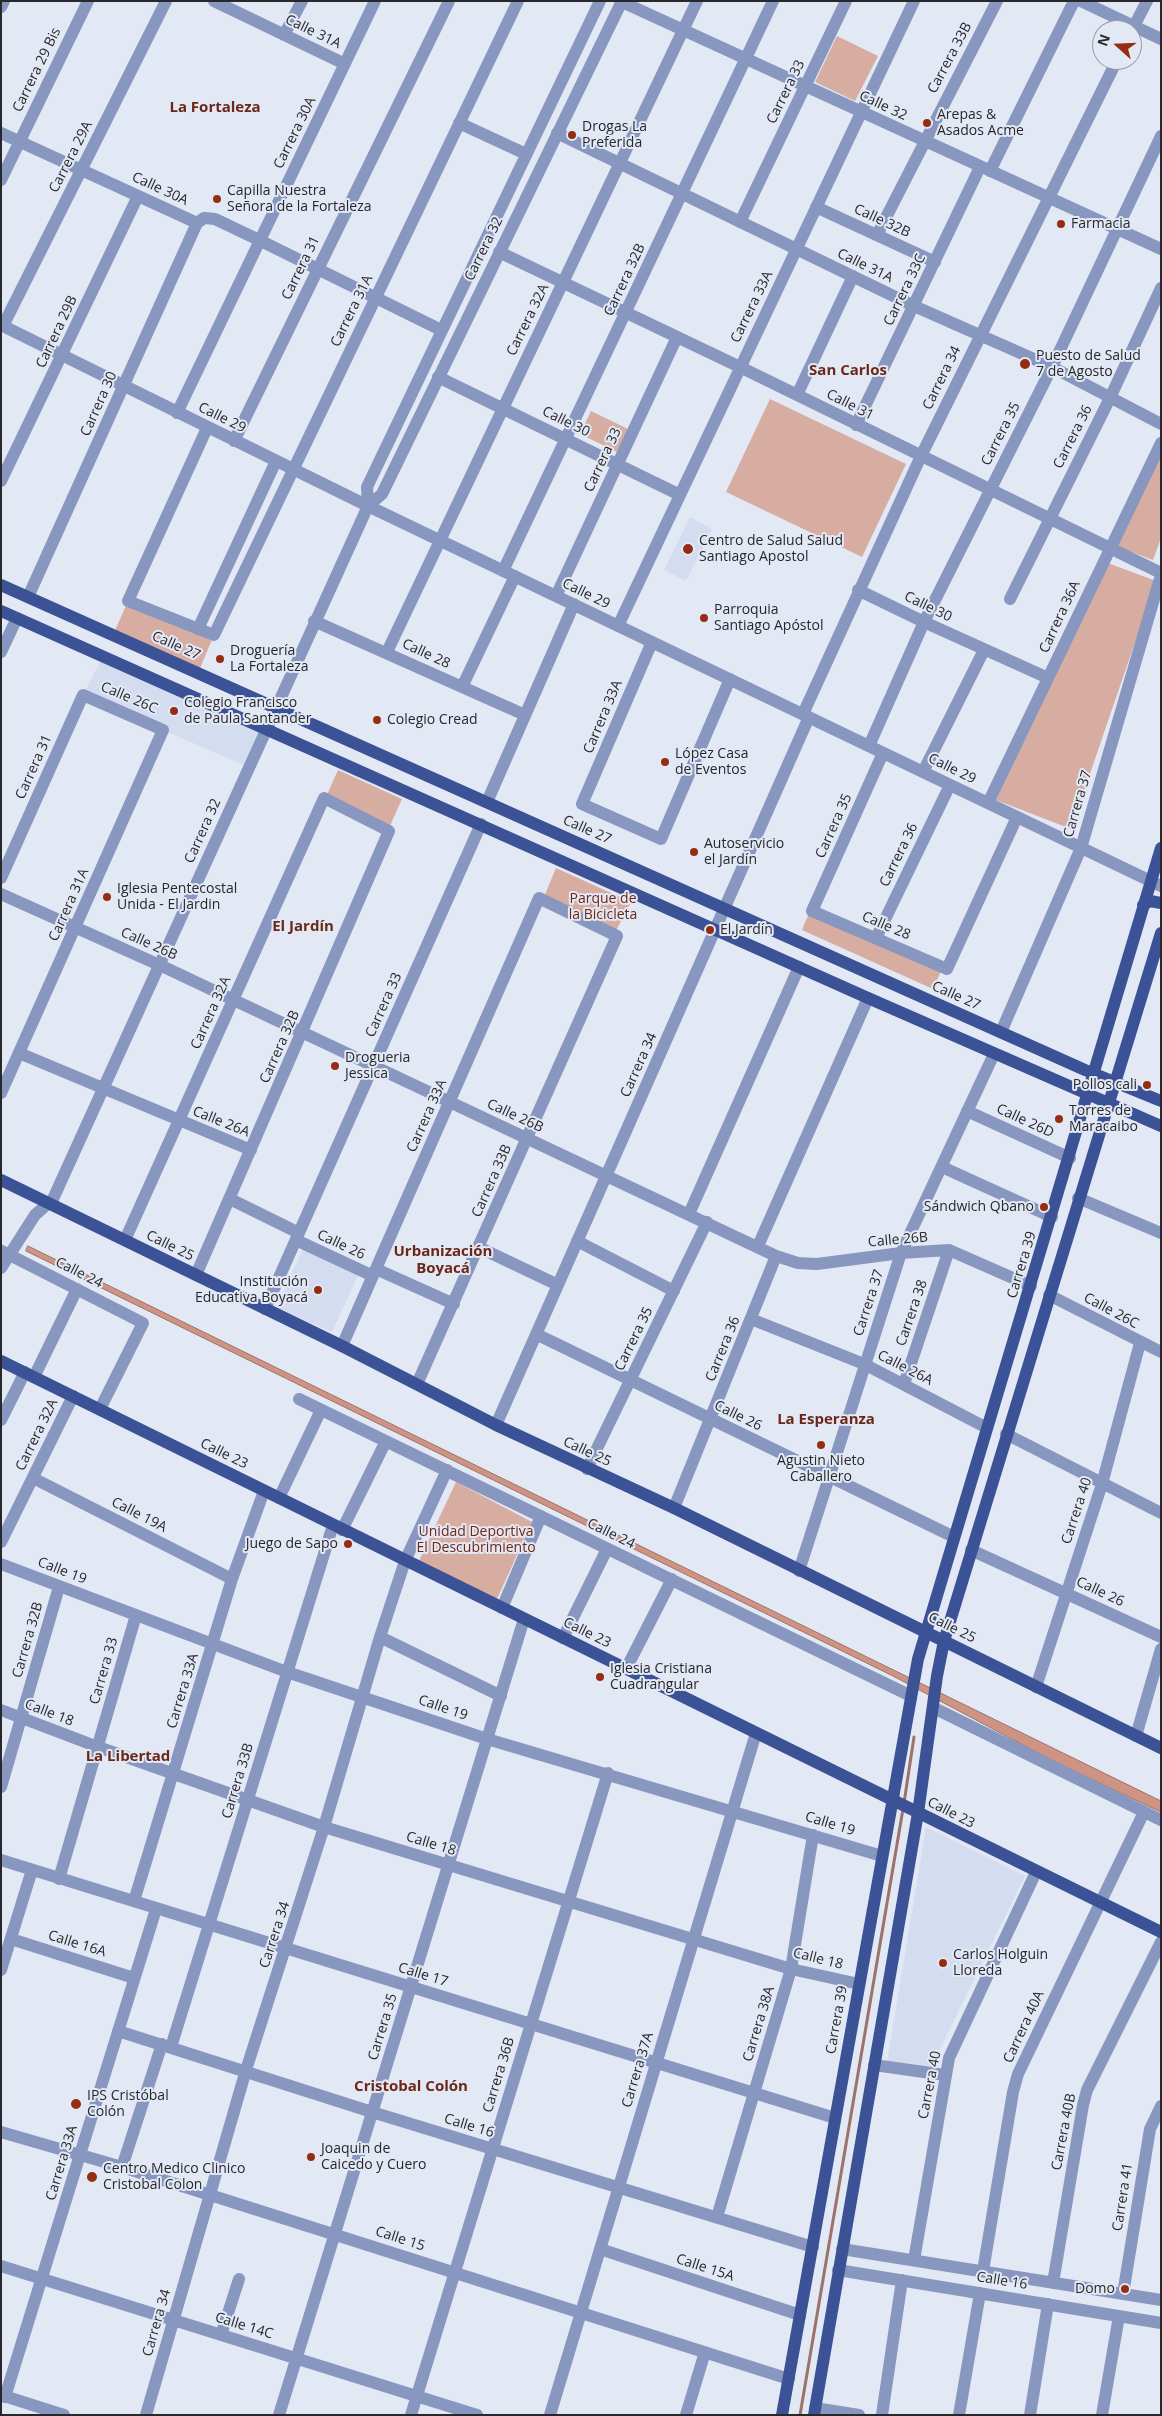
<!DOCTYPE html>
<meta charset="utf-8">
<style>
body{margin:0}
#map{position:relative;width:1162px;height:2416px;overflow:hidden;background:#e3e8f5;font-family:"Open Sans",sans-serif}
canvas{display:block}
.frame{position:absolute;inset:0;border:2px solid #26282c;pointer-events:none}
.north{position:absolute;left:1092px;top:20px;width:50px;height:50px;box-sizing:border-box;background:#e3e8f5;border:1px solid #979ba5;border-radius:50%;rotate:290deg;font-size:14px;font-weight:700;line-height:20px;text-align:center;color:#26282c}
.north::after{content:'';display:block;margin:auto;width:18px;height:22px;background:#952d12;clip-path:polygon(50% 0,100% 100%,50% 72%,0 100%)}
</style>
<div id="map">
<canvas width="1162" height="2416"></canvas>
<div class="frame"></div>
<div class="north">N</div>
</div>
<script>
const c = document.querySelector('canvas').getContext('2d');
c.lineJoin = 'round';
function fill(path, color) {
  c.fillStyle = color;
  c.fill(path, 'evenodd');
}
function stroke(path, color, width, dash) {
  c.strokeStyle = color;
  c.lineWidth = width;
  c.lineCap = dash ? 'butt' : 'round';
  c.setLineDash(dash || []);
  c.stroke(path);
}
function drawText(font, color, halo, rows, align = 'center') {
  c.font = font + ' "Open Sans",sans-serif';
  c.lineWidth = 4;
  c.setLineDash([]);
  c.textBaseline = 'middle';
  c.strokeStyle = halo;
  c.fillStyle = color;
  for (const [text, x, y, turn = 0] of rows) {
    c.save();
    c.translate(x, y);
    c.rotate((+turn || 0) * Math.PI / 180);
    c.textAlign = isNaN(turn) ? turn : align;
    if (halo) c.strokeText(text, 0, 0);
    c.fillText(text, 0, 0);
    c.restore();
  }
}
fill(new Path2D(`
 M690 517 712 529 686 581 664 570Z
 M103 656 265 728 248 767 83 695Z
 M303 1248 359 1273 332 1332 277 1308Z
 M926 1827 1025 1876 939 2051 935 2072 887 2062Z`), '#d4dcf0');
fill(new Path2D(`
 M837 36 878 56 855 101 815 82Z
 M770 399 906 464 862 557 726 492Z
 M591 411 628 429 617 452 580 434Z
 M1161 453V538L1153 560 1115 546Z
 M1108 563 1156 581 1071 829 996 800Z
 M128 601 214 635 198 673 113 635Z
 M338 770 402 799 389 828 326 797Z
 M556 868 631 902 616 931 544 897Z
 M809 913 941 971 933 989 802 930Z
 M456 1482 532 1522 497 1599 419 1561Z`), '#d7aca1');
const water = new Path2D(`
 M28 1246 1161 1801V1812L1057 1763 893 1676 26 1251Z`);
fill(water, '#cf9384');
stroke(water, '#9c736a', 1);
stroke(new Path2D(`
 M904 1803 914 1737
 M800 2415 903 1809`), '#9c736a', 3);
stroke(new Path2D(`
 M214 1 345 64
 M620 1 1161 249
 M1081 1 1161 39
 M1 7 4 1
 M1132 30 1147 1
 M284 35 302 1
 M459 123 526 154
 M1 133 197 223
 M557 133 914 306 1052 367 1161 424
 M990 171 1074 1
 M1 180 88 1
 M816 207 935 262
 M740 222 846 1
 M877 235 997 1
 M499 252 740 367 1161 573
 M1 325 368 506 1161 886
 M3 326 166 1
 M438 377 680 495
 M797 395 853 276
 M177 413 375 1
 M856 425 980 167
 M207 428 128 601 214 635 518 1
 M234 441 449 1
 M1 481 138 196
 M368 506 367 487 600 1
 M503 571 773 1
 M858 590 924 622 1048 678
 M556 596 677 337
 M28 597 197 223 204 218 215 219 259 240 441 330
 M1010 599 1110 398 1161 288
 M314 621 525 715
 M618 626 914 1
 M198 629 276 461
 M652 642 582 804 661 839 730 679
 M1 652 17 618
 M387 652 697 1
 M462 687 515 576
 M803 714 921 456 1117 60
 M869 746 924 622 1052 367 1161 136
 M883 753 812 911 947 969 1017 817
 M923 772 984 650
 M487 802 574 604
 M988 803 1161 443
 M1 878 83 695 163 730 1 1093
 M1 894 166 968 776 1256 798 1263 817 1264 901 1253 949 1250 1031 1286
 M876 938 950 785
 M1001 1032 1081 848 1161 575
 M19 1053 251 1150
 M967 1111 1070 1158
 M942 1167 1052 1217
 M1078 1198 1161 1233
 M230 1199 299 1233
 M689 1214 799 967
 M125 1240 324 798 389 831 196 1275
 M296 1240 373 1276
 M577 1241 674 1291
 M758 1246 868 998
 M478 1247 558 1285
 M2 1251 143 1323 100 1409
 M1 1268 35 1215 53 1199 368 506 382 494 622 1
 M376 1269 454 1304
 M1049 1295 1161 1352
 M265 1309 481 824
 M751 1319 864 1364 987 1428
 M536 1334 954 1537
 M342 1346 539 898 617 936 417 1384
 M34 1377 77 1289
 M904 1384 949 1250
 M299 1399 911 1696
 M1 1420 25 1372
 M496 1425 809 717
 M1006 1434 1161 1513
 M587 1469 707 1222
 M33 1478 232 1579
 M279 1498 321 1410
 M674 1508 776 1256
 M342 1530 386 1441
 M1 1542 73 1396
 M971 1550 1161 1637
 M1 1564 287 1672 487 1739 882 1856
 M799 1571 901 1253 994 1054
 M502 1608 541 1516
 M380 1637 501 1696
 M563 1638 607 1549
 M626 1669 672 1579
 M1036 1687 1102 1484 1140 1343
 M934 1708 1161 1820
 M1 1710 98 1747 324 1827 791 1969 859 1984
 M1136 1736 1161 1649
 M1 1787 59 1587
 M1 1860 835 2118
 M59 1879 136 1615
 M134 1901 232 1579 264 1491
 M11 1939 134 1978
 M1 1970 32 1870
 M118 2031 372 2112 813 2247
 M171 2047 333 1525
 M874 2065 945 2075
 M1 2132 122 2167 789 2379
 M122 2167 162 2044
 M717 2217 791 1969 813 1835
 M600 2249 800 2315
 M842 2249 1161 2300
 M914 2260 949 2058 1036 1872
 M1 2266 477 2415
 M838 2270 1161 2323
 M983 2271 1013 2092 1018 2074 1144 1812
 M1053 2283 1083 2105 1087 2090 1161 1942
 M1123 2294 1150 2129 1161 2106
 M221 2335 239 2279
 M1 2395 64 2415
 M5 2397 156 1909
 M815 2408 859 2415
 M146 2415 246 2070 324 1827 380 1637 405 1561 447 1470
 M279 2415 524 1619
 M411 2415 608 1773
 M550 2415 756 1733
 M686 2415 705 2352
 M882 2415 902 2280
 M959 2415 980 2293
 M1030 2415 1048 2304
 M1102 2415 1119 2316`), '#8897bf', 12);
stroke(new Path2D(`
 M1 585 1085 1070 1161 1101
 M1 611 868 998 1161 1126
 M1143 905 1150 901 1161 903
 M1 1180 342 1346 496 1425 674 1508 1161 1748
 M1 1361 1161 1932
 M782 2415 918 1659 1161 848
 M814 2415 918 1813 937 1676 944 1641 1161 933`), '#3b5297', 12);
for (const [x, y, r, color] of [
 [927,123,5,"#952d12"],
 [572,135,5,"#952d12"],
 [217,199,5,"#952d12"],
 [1061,224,5,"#952d12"],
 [1025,364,6,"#952d12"],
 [688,549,6,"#952d12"],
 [704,618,5,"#952d12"],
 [220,659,5,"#952d12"],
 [174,711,5,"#952d12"],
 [377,720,5,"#952d12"],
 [665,762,5,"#952d12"],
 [694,852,5,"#952d12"],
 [107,897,5,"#952d12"],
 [710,930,5,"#952d12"],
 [335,1066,5,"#952d12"],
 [1147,1085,5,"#952d12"],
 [1059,1119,5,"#952d12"],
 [1044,1207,5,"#952d12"],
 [318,1290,5,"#952d12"],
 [821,1445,5,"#952d12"],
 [348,1544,5,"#952d12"],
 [600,1677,5,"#952d12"],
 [943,1963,5,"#952d12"],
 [76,2104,6,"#952d12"],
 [311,2157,5,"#952d12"],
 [92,2177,6,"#952d12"],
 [1125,2289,5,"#952d12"]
]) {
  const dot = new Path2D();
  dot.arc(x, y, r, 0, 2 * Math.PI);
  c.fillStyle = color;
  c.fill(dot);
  stroke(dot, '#e3e8f5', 2);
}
drawText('14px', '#26282c', '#e3e8f5', [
 ["Calle 31A",313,32,26],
 ["Carrera 33B",950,58,-62],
 ["Carrera 29 Bis",37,70,-64],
 ["Carrera 33",786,92,-64],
 ["Calle 32",883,106,25],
 ["Carrera 30A",295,133,-64],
 ["Carrera 29A",71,157,-63],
 ["Calle 30A",160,189,25],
 ["Calle 32B",882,221,25],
 ["Carrera 32",484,249,-64],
 ["Calle 31A",865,266,26],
 ["Carrera 31",301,268,-64],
 ["Carrera 32B",625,280,-65],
 ["Carrera 33C",905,290,-64],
 ["Carrera 33A",752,307,-64],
 ["Carrera 31A",352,311,-64],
 ["Carrera 32A",528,320,-64],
 ["Carrera 29B",57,332,-65],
 ["Carrera 34",942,378,-64],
 ["Carrera 30",99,404,-66],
 ["Calle 31",850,405,27],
 ["Calle 29",222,418,26],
 ["Calle 30",566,422,26],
 ["Carrera 35",1001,434,-63],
 ["Carrera 36",1073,437,-63],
 ["Carrera 33",603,460,-65],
 ["Calle 29",586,594,26],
 ["Calle 30",928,607,26],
 ["Carrera 36A",1060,617,-65],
 ["Calle 27",176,646,24],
 ["Calle 28",426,654,25],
 ["Calle 26C",129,698,23],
 ["Carrera 33A",603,717,-67],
 ["Carrera 31",34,767,-66],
 ["Calle 29",952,769,26],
 ["Carrera 37",1078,804,-74],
 ["Carrera 35",834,826,-66],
 ["Calle 27",587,830,24],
 ["Carrera 32",203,831,-66],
 ["Carrera 36",899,855,-64],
 ["Carrera 31A",69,905,-66],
 ["Calle 28",886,926,23],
 ["Calle 26B",149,944,24],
 ["Calle 27",956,996,24],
 ["Carrera 33",384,1005,-66],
 ["Carrera 32A",211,1013,-66],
 ["Carrera 32B",280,1047,-66],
 ["Carrera 34",639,1065,-66],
 ["Carrera 33A",427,1116,-66],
 ["Calle 26B",515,1116,25],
 ["Calle 26D",1025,1121,25],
 ["Calle 26A",221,1122,22],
 ["Carrera 33B",492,1181,-66],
 ["Calle 26B",898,1240,-5],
 ["Calle 26",341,1245,25],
 ["Calle 25",170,1246,26],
 ["Carrera 39",1022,1265,-73],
 ["Calle 24",79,1273,27],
 ["Carrera 37",869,1303,-72],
 ["Calle 26C",1111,1311,28],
 ["Carrera 38",912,1313,-71],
 ["Carrera 35",634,1339,-64],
 ["Carrera 36",723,1349,-68],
 ["Calle 26A",905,1368,27],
 ["Calle 26",738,1416,26],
 ["Carrera 32A",37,1435,-64],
 ["Calle 25",587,1452,25],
 ["Calle 23",224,1454,26],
 ["Carrera 40",1077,1511,-72],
 ["Calle 19A",139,1515,27],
 ["Calle 24",611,1534,26],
 ["Calle 19",62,1571,21],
 ["Calle 26",1100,1592,25],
 ["Calle 25",952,1628,26],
 ["Calle 23",587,1633,26],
 ["Carrera 32B",28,1640,-74],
 ["Carrera 33",104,1671,-74],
 ["Carrera 33A",183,1691,-73],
 ["Calle 19",443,1708,19],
 ["Calle 18",49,1713,21],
 ["Carrera 33B",238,1781,-73],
 ["Calle 23",951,1813,27],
 ["Calle 19",830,1824,17],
 ["Calle 18",431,1844,17],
 ["Carrera 34",275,1935,-72],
 ["Calle 16A",77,1944,17],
 ["Calle 18",818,1959,14],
 ["Calle 17",423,1975,17],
 ["Carrera 39",837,2020,-80],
 ["Carrera 38A",759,2024,-73],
 ["Carrera 35",383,2027,-73],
 ["Carrera 40A",1024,2027,-65],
 ["Carrera 37A",638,2070,-73],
 ["Carrera 36B",499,2075,-73],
 ["Carrera 40",930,2085,-79],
 ["Calle 16",469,2126,17],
 ["Carrera 40B",1064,2132,-79],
 ["Carrera 33A",62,2163,-73],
 ["Carrera 41",1123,2197,-81],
 ["Calle 15",400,2239,18],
 ["Calle 15A",705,2268,18],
 ["Calle 16",1002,2281,9],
 ["Carrera 34",157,2323,-74],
 ["Calle 14C",244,2326,17]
]);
drawText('14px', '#26282c', '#e3e8f5', [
 ["Arepas &",937,115],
 ["Asados Acme",937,131],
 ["Drogas La",582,127],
 ["Preferida",582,143],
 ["Capilla Nuestra",227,191],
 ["Señora de la Fortaleza",227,207],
 ["Farmacia",1071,224],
 ["Puesto de Salud",1036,356],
 ["7 de Agosto",1036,372],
 ["Centro de Salud Salud",699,541],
 ["Santiago Apostol",699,557],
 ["Parroquia",714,610],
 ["Santiago Apóstol",714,626],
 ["Droguería",230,651],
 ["La Fortaleza",230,667],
 ["Colegio Francisco",184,703],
 ["de Paula Santander",184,719],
 ["Colegio Cread",387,720],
 ["López Casa",675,754],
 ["de Eventos",675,770],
 ["Autoservicio",704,844],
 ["el Jardín",704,860],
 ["Iglesia Pentecostal",117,889],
 ["Unida - El Jardin",117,905],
 ["El Jardín",720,930],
 ["Drogueria",345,1058],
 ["Jessica",345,1074],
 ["Pollos cali",1137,1085,"right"],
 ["Torres de",1069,1111],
 ["Maracaibo",1069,1127],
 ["Sándwich Qbano",1034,1207,"right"],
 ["Institución",308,1282,"right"],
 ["Educativa Boyacá",308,1298,"right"],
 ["Agustin Nieto",821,1461,"center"],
 ["Caballero",821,1477,"center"],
 ["Juego de Sapo",338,1544,"right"],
 ["Iglesia Cristiana",610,1669],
 ["Cuadrangular",610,1685],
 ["Carlos Holguin",953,1955],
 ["Lloreda",953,1971],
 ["IPS Cristóbal",87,2096],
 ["Colón",87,2112],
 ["Joaquin de",321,2149],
 ["Caicedo y Cuero",321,2165],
 ["Centro Medico Clinico",103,2169],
 ["Cristobal Colon",103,2185],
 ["Domo",1115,2289,"right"]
], 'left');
drawText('14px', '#6f2716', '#e3e8f5', [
 ["Parque de",603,899],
 ["la Bicicleta",603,915],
 ["Unidad Deportiva",476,1532],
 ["El Descubrimiento",476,1548]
]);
drawText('bold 15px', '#6b2818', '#e3e8f5', [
 ["La Fortaleza",215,108],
 ["San Carlos",848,371],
 ["El Jardín",303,927],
 ["Urbanización",443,1252],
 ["Boyacá",443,1269],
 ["La Esperanza",826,1420],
 ["La Libertad",128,1757],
 ["Cristobal Colón",411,2087]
]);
</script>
